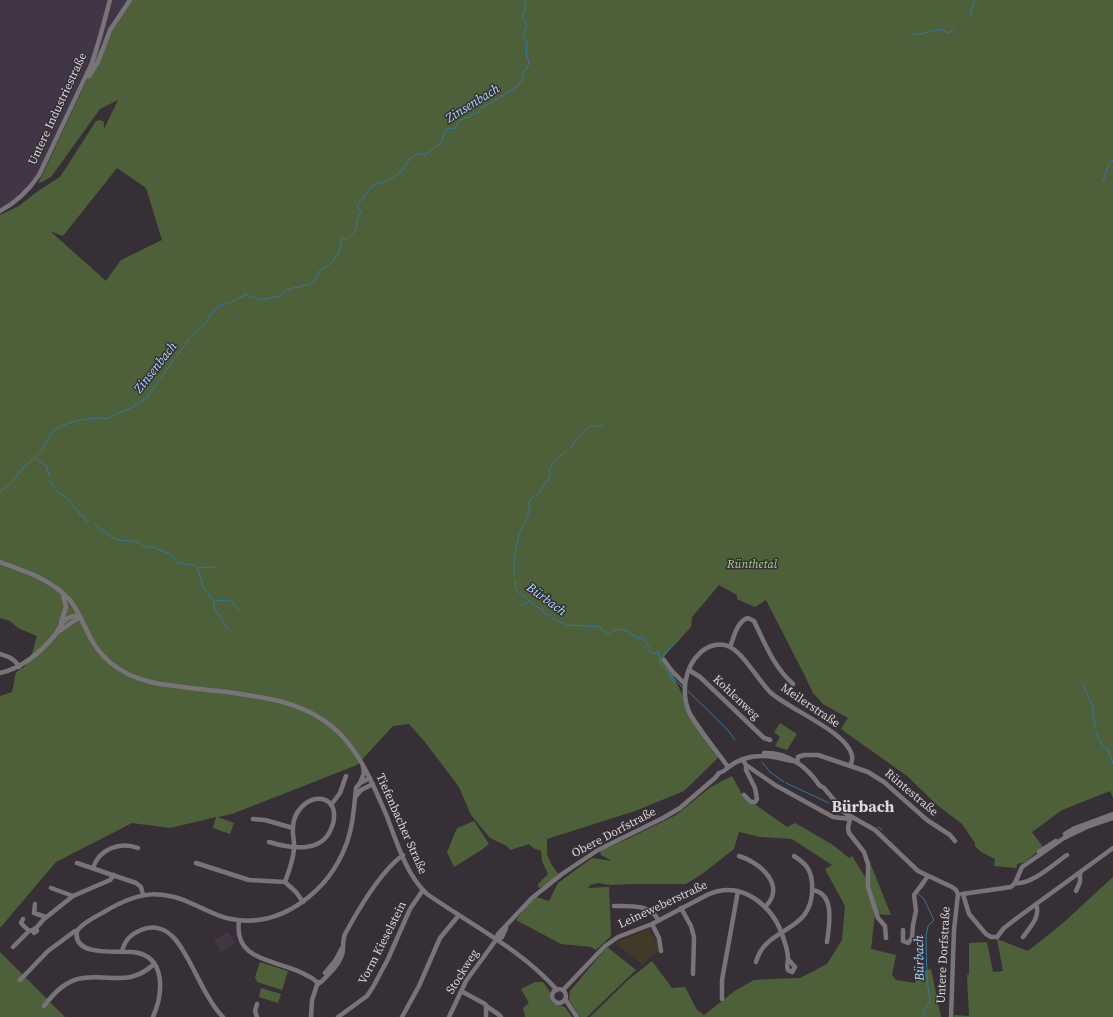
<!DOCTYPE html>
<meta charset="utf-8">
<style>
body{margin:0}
canvas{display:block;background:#363036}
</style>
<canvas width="1113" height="1017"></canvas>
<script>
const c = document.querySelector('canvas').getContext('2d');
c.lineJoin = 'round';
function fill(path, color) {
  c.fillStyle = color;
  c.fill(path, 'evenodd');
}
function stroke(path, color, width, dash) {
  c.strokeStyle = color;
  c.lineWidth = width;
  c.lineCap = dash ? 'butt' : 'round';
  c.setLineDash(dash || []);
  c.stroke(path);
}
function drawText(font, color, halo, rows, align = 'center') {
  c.font = font + ' "Source Serif 4",serif';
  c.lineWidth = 3;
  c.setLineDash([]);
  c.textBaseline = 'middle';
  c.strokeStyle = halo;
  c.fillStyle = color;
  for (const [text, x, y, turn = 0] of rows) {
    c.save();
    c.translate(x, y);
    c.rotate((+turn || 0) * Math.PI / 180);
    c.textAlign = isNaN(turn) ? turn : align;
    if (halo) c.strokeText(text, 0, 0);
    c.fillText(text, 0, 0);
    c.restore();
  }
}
fill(new Path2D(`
 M0 0H132L98 52 89 63 44 165 32 182 17 199 0 209Z
 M228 932 235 943 221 952 214 940Z`), '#403646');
fill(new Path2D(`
 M649 929 658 945 659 951 642 964 615 943Z`), '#413a28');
fill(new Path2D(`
 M132 0H1113V798L1110 791 1062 810 1032 832 1043 847 1025 862 1017 864V868L994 866 995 859 981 852 975 846V843L962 824 936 804 907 776 841 729 848 718 823 704 813 693 803 672 766 600 755 607 737 599V595L719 585 692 617 691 627 664 656 688 707 721 755 684 791 635 811 547 839V854L551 864 559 875 547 885 539 888 538 884 548 874 542 861 541 851 533 848 529 844 510 850 507 846 490 838 471 815 459 787 425 742 409 724 393 726 357 765 232 814 218 817 234 823 230 834 213 828 216 817 170 828 132 823 56 862 0 928V696L12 692 16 672C32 665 32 652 37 636L18 628 10 621 0 618V215L19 206 38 191 60 177 96 121 101 120 104 122V129L118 100 100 109 51 177 38 184 86 82 98 52ZM117 168 146 188 162 240 121 260 106 281 50 231 63 236Z
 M780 723 797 734 787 750 775 746 780 737 774 732Z
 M732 776 743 796 787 827 795 823 833 845 849 858 852 856 867 880 869 860 891 915 875 914 871 949 896 955 892 975 896 980 915 983 919 972 931 969 941 1017H590L627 981 652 961 672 988 685 987 697 1010 704 1015 736 990 754 980 771 979 800 978 827 964 842 940 845 906 825 869 832 865 792 839 761 837 739 832 734 849 702 874 686 884H632L610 885 598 883 590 885 588 888 609 887 611 936 596 950 591 947 561 944 516 920 526 907 536 897 549 901 558 883 592 858 612 861 601 855 600 851 628 839 676 815 711 787Z
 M474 821 489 844 480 851 454 867 447 852 457 828Z
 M1113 877V1017H954V1015L969 1016 967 975H969V943L987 942 993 972 1003 971 997 939 1028 951 1063 923Z
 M607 947 636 970 587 1017H580L569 1000 570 991Z
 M0 952 65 1017H0Z
 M260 962 288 971 282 990 257 982 255 977Z
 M535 982H543L550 992V1000L552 1003 565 1007 572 1017H525L523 1008 529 1003 521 989Z
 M261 988 281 994 278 1003 259 997Z`), '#4e6039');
stroke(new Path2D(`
 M970 16 974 3V0
 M911 34C916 34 921 34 925 33 936 30 938 28 949 33L955 28
 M1103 181 1108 166 1113 160
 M193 336 199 329 204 326 210 315 221 304C230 306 236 297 244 296V294L261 300 280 296C285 289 294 287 301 287L304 285H309L315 280 319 271 330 264 339 253 342 237 346 240 355 231 359 214 361 212 357 206 373 185 388 181 401 172 410 159 418 153 425 155 441 143 446 130 450 128 454 129 460 120 464 119 465 117 468 118 475 113H478L480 109 517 87 522 80 524 71C532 64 528 61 526 53L527 44 523 35 527 25 522 15 524 11 526 0
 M570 448C576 440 582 432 590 426H601L603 423
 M35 458 47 466 49 476
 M50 481 59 493 69 499 73 507 78 510 79 514 84 516 86 521 89 522
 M0 492C4 489 8 486 12 482 16 478 19 472 23 468 30 461 37 456 43 449 46 444 48 437 52 433 62 421 96 416 109 419L112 416 135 406 136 404 138 405 140 402 147 397V395L148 396 152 390 155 386 156 384 189 339
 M94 523C100 528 107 535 115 539 123 543 135 537 144 547H152L172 555 177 563 194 565 197 568 215 567
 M197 568 202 582V586L214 601C213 611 219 614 223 621 225 624 226 627 228 630
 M514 575C513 561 516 548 519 534 521 529 525 525 526 520 528 516 528 512 530 508L528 504 532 498 540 492 544 484 548 481V479L550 477V472H549C551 461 558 458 566 451
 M515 579 516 589 519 593 525 596 532 604 543 610 545 614C551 614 552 618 556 620 560 623 564 622 568 626L571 625 600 627 605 633 608 634 616 629 624 630 631 633 636 638H644L652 654 658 652 661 664 683 688
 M214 601 230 600 240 611
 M522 605 530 601
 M660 660 680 638
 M668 671 674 683
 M1082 682 1093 707V715L1096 727
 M688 691 727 729 735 740
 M1096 732 1100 743H1102C1102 747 1104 749 1108 749L1113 764
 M762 762 770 772 784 782
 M786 783 829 803
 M878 827 882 830
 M922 888 925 884
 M917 893 924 899 934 920 928 926 926 936 927 980 930 1001 924 1012V1017`), '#34769e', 1);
stroke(new Path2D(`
 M86 76H89L98 62 110 30 130 0
 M0 211C17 202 29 190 39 175L92 63 100 37 110 0
 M0 562C25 571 50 579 69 599 79 611 84 626 91 639 106 666 131 679 160 684 183 687 205 690 227 692 270 698 312 703 343 737 363 759 374 787 386 814 396 840 406 875 427 894 470 924 522 950 557 990
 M61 622 66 607 63 595
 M58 632 80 617
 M730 647C734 637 737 621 748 618L754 621C765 644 774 667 793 684
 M0 654C9 657 14 658 19 667
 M664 660 672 671 685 684
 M689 670 700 677 764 738 770 740
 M0 673C23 668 40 653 55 635 59 629 62 621 68 618 72 616 76 616 80 617
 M764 753C788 752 807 767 820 786
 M742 759 746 765 775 785 833 817 850 819 851 817
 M797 763 798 757 804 755H818L868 772 884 782 927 820 950 835 955 841
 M728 767C716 750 702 734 691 716 680 695 684 667 701 652 709 645 721 642 730 647 744 654 758 680 770 692 788 709 848 732 852 756 853 759 851 762 851 765
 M726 769C740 757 755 754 774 757 780 758 786 760 793 761
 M360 783 364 773 363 767
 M818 784 824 788 845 813 875 830 918 871 952 887 956 890 958 894
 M744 795 751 802H755L757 799 755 788 746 770V765
 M356 796 361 790 373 784
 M331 805 340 793 346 776
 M253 819 265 820 293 828
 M850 819 848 828 849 833 864 852 868 864V887L878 918 885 926 886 938
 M1065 834 1075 828 1113 814
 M269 842C289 848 321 854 331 829 334 823 335 815 333 808 331 803 328 800 322 799 306 797 293 813 293 828 292 835 295 842 294 849 293 861 289 871 285 882
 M1039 852 1056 841
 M739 856C760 862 787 886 765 907
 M77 863 136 883 141 887 143 895
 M196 863 249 880 285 882 296 892 303 902
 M93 868C99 849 120 841 138 848
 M1015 883C1030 886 1055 863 1067 855
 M51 888 73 896
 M812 890C836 893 829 926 827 942
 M1076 891 1080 882V873
 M962 894 1011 887 1015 883 1022 867 1064 838 1089 826 1113 818
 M963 894 969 914 986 934 991 937H997L1004 928 1017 918 1113 848
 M35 904 34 913 46 917
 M614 906C628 906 652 904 658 920
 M681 908 691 926 694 937 693 974
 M23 919 21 923 29 931
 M239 921C233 964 281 959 308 976 312 978 316 980 318 984
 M652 924 659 938 661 951
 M36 928 37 931 34 933V929L36 928 44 919 73 896 110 880 114 875
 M903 930V941L908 943 912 938 913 925 916 911 914 895 928 876
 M77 931C72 958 120 950 133 952 167 956 163 994 153 1017
 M1023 937C1030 927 1041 917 1036 904
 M496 940 502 937 506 928
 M13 947 29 931 33 930
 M122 952C124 941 131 934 141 930 152 925 164 928 172 936 179 942 183 951 188 959 198 977 209 1003 223 1017
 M756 962C766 924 816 935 812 883 811 869 805 863 794 856
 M325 973 335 961 342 948
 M20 980 48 951 75 931H77C82 923 95 917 104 912 137 892 160 888 195 905 207 910 218 917 231 919 282 929 329 890 346 845 353 827 354 807 356 788L360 783 370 778
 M318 984 321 982C329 974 338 966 342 955 344 949 342 941 345 934 358 910 381 871 403 855
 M552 996a7 7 0 1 1 14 0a7 7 0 1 1-14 0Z
 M563 990 605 946 618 937 652 924 707 895C742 879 774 906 784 940 786 946 788 953 788 958 788 963 786 966 788 970L792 972 795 967 788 959
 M461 991 485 1004C488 1009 496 1011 501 1017
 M565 999 577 1017
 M722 999V980L738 891
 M257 1004 255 1011 257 1017
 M44 1006C54 993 66 980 83 978 112 974 129 987 154 964
 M311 1017 312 1000 318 982
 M338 1017 367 996 373 987 388 959 410 909 423 890
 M402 1017 419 986 440 938 459 915
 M449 1017 466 981 496 940 498 934 532 898 562 874 598 850 663 818 680 808 715 778 719 773 724 771
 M486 1017V1007
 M951 1017 954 930 958 894`), '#79737a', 4.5);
drawText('12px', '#d9d6d9', '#363036', [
 ["Untere Industriestraße",58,109,-65],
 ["Kohlenweg",736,698,43],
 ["Meilerstraße",810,706,34],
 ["Rüntestraße",911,793,40],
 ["Tiefenbacher Straße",401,824,66],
 ["Obere Dorfstraße",614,833,-28],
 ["Leineweberstraße",663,905,-25],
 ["Vorm Kieselstein",383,943,-63],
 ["Untere Dorfstraße",944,955,-87],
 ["Stockweg",463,972,-58]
]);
drawText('italic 12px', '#a9d17a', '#363036', [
 ["Rünthetal",752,565]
]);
drawText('italic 13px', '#a7dbff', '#363036', [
 ["Zinsenbach",473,104,-32],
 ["Zinsenbach",156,368,-52],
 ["Bürbach",546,600,36],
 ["Bürbach",920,958,-91]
]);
drawText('bold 16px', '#ded7de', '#363036', [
 ["Bürbach",863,808]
]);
</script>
